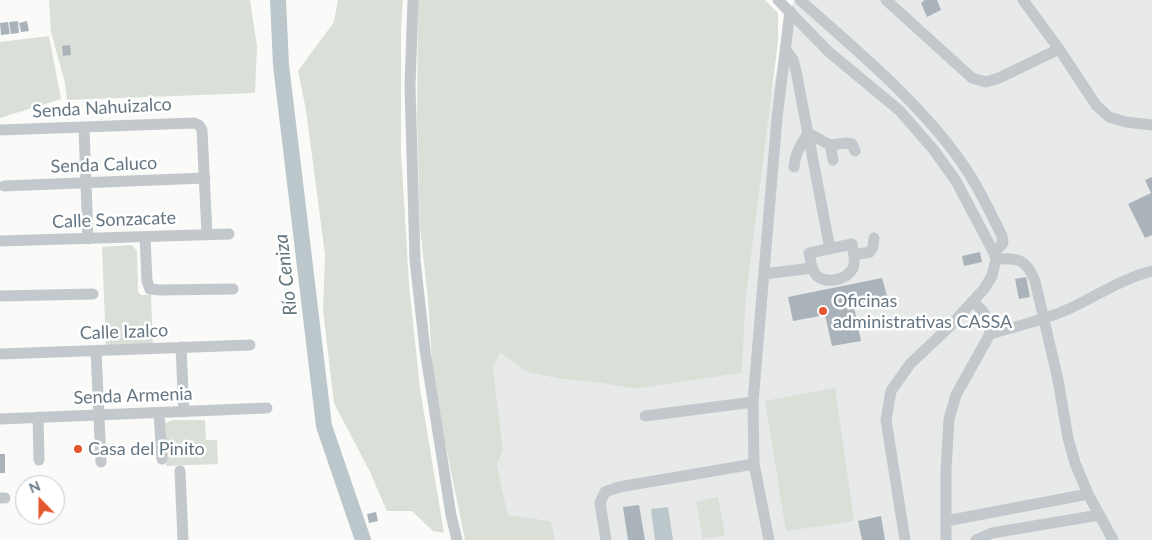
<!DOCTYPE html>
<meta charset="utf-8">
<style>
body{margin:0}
#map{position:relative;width:1152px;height:540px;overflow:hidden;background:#fafaf8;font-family:Lato,sans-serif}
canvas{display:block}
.north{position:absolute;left:15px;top:475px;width:50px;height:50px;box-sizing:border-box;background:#fff;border:1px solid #c1c8cd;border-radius:50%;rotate:338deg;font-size:14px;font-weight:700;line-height:20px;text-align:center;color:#657683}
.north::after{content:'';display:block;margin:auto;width:18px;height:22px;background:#e4572e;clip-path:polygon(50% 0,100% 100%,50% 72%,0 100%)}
</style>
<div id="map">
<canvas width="1152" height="540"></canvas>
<div class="north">N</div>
</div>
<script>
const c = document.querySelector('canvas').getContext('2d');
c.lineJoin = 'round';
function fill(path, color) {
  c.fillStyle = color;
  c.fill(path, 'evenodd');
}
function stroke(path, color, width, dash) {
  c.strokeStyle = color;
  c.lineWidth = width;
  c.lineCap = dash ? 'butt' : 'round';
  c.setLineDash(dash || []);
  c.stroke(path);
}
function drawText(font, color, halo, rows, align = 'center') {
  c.font = font + ' Lato,sans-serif';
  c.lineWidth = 5;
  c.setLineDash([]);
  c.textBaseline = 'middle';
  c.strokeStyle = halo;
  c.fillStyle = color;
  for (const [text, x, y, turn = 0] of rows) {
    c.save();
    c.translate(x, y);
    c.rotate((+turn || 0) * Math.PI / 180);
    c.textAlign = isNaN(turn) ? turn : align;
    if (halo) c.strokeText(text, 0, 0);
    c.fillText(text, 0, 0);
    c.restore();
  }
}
fill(new Path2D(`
 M794 0H1152V540H555L551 521 508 515 497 465 503 450 493 367 500 353 529 372 560 379 602 383 633 389 742 373 746 296 769 105 790 11Z`), '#e8e9e9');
fill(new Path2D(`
 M49 0H250L257 46 255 93 67 100 65 83 51 32Z
 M338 0H403L401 28V151L409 285 420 389 444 533 433 531 412 511H387L370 472 334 403 323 310 325 255 306 110 298 71 334 22Z
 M418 0H765L778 13V41L746 296 742 373 634 389 602 383 560 379 528 372 500 353 493 367 503 450 497 465 508 515 551 521 555 540H465L444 437 432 360 428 299 420 228 417 120Z
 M49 36 61 99 0 118V42Z
 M132 245 137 251 138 292 141 295H151L153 346 106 347 102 247Z
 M835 388 854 521 786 531 765 401Z
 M205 420 206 440H217L218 464 166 466 165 423 173 420Z
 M718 497 725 535 703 539 696 502Z`), '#dadfd7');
fill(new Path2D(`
 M668 507 673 540H655L651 509Z`), '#bbc7cb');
stroke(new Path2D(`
 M278 0 281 65 324 426 363 540`), '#bbc7cb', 16);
fill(new Path2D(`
 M925 0H937L941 10 927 17 921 3Z
 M18 21 19 33 11 34 9 22Z
 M27 21 29 31 21 32 19 23Z
 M8 22 10 34 1 35 0 23Z
 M70 45 71 55 63 56 62 46Z
 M1152 177V235L1145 238 1128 204 1151 193 1145 180Z
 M980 252 982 262 964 266 962 256Z
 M1026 277 1030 297 1019 299 1015 279Z
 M882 278 888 299 854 307 861 341 832 346 825 315 793 321 788 297Z
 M0 454H5V473H0Z
 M639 505 645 540H628L623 507Z
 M376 512 378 521 369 523 367 514Z
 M881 516 885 540H862L858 521Z`), '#aab3b9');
stroke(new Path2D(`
 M413 0 410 86 415 260 425 350 451 515 457 540
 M778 0 829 52 900 111 933 149 956 181 994 253 996 259 992 276 984 289 948 328 910 364 891 391 886 420 905 540
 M800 0C856 50 927 108 968 172 981 192 991 214 1002 236L1003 243 994 253
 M886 0 972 78 986 82 999 78 1059 49
 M1023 0 1059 49 1096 105 1109 117 1126 122 1152 125
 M786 50 793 60 796 71 830 249
 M84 127 88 239
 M0 130 194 123 199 125 202 130 207 235
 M830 145 846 143 852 144 855 151
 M794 167C795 153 801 145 808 133L830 145 833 160
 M4 186 205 178
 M145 237 147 281 150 289 160 290 233 289
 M0 241 229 234
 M852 244C853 251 856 262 853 268 847 280 827 284 817 276 811 270 811 261 809 253Z
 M854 255 870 252 873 247 874 238
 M996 259C1019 258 1026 259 1035 281L1058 380 1068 438 1075 463 1088 494 1113 540
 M764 274 812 268
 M0 296 93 294
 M990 334C1014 327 1040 321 1064 311 1094 298 1120 279 1152 271
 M181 347 184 412
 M96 351 101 462
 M0 354 250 345
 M159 413 162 459
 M645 416 753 402
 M38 417 39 460
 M0 419 267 408
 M180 471 183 540
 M0 498H5
 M946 521 1088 494
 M606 540 600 503 605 492 619 487 754 464
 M769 540 754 464 753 402 777 118 790 11
 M946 540V470L949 419 956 395 990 334 988 320 982 310 973 302
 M976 540 992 533 1099 515`), '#c3c8cc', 11);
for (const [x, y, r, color] of [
 [823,311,5,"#e4572e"],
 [78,449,5,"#e4572e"]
]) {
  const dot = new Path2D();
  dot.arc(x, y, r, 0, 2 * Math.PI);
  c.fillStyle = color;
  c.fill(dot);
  stroke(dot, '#fff', 2);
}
drawText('18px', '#657683', '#fff', [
 ["Senda Nahuizalco",102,108,-3],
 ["Senda Caluco",104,165,-2],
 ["Calle Sonzacate",114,220,-2],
 ["Calle Izalco",124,332,-2],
 ["Senda Armenia",133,396,-2]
]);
drawText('18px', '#657683', '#fff', [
 ["Oficinas",833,301],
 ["administrativas CASSA",833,322],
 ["Casa del Pinito",88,449]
], 'left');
drawText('italic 19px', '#60757c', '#fff', [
 ["Río Ceniza",286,275,-97]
]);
</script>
